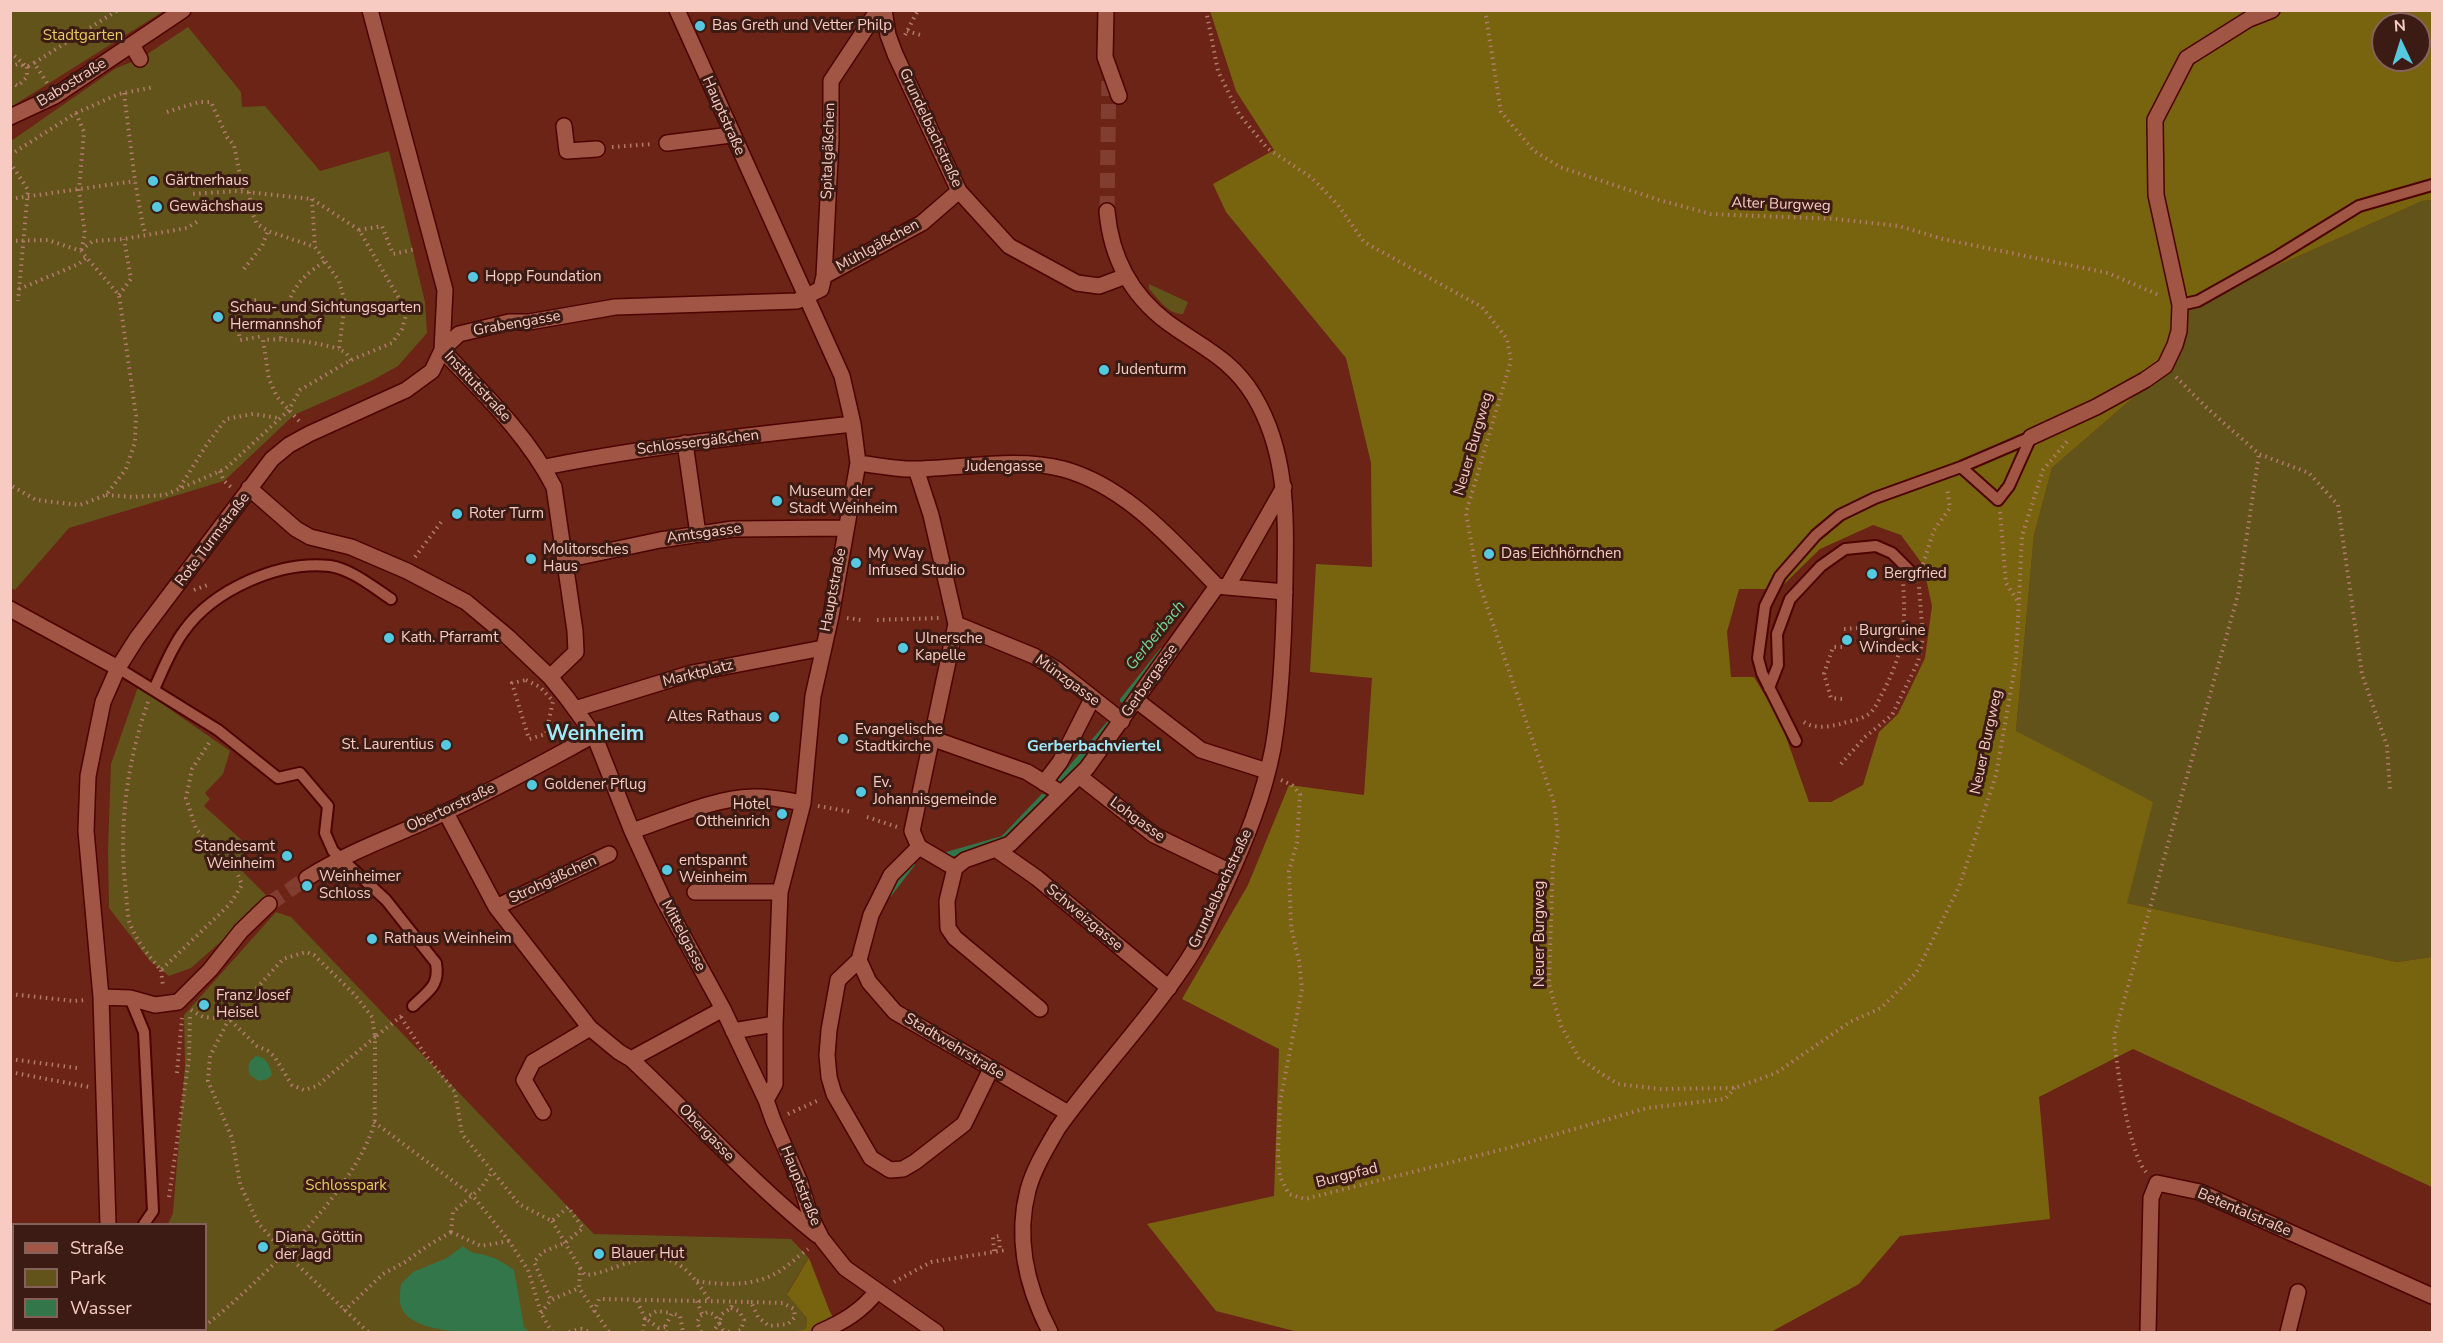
<!DOCTYPE html>
<meta charset="utf-8">
<style>
body{margin:0}
#map{position:relative;width:2443px;height:1343px;overflow:hidden;background:#6b2416;font-family:"Nunito Sans",sans-serif}
canvas{display:block}
.frame{position:absolute;inset:0;border:12px solid #f7cbc1;pointer-events:none}
.legend{position:absolute;left:12px;top:1223px;width:195px;height:108px;box-sizing:border-box;background:#3b1b14;border:2px solid #866159;margin:0;padding:8px 10px;list-style:none;font-size:18px;color:#f7cbc1}
.legend li{display:flex;align-items:center;gap:12px;height:30px}
.legend b{width:30px;border:2px solid #866159}
.north{position:absolute;left:2371px;top:12px;width:60px;height:60px;box-sizing:border-box;background:#3b1b14;border:2px solid #866159;border-radius:50%;rotate:356deg;font-size:16px;font-weight:700;line-height:24px;text-align:center;color:#f7cbc1}
.north::after{content:'';display:block;margin:auto;width:21px;height:27px;background:#56c9e1;clip-path:polygon(50% 0,100% 100%,50% 72%,0 100%)}
</style>
<div id="map">
<canvas width="2443" height="1343"></canvas>
<div class="frame"></div>
<ul class="legend">
<li><b style="height:8px;background:#a15545"></b>Straße</li>
<li><b style="height:16px;background:#62531b"></b>Park</li>
<li><b style="height:16px;background:#32764a"></b>Wasser</li>
</ul>
<div class="north">N</div>
</div>
<script>
const c = document.querySelector('canvas').getContext('2d');
c.lineJoin = 'round';
function fill(path, color) {
  c.fillStyle = color;
  c.fill(path, 'evenodd');
}
function stroke(path, color, width, dash) {
  c.strokeStyle = color;
  c.lineWidth = width;
  c.lineCap = dash ? 'butt' : 'round';
  c.setLineDash(dash || []);
  c.stroke(path);
}
function drawText(font, color, halo, rows, align = 'center') {
  c.font = font + ' "Nunito Sans",sans-serif';
  c.lineWidth = 6;
  c.setLineDash([]);
  c.textBaseline = 'middle';
  c.strokeStyle = halo;
  c.fillStyle = color;
  for (const [text, x, y, turn = 0] of rows) {
    c.save();
    c.translate(x, y);
    c.rotate((+turn || 0) * Math.PI / 180);
    c.textAlign = isNaN(turn) ? turn : align;
    if (halo) c.strokeText(text, 0, 0);
    c.fillText(text, 0, 0);
    c.restore();
  }
}
fill(new Path2D(`
 M11 10H164V11L11 107Z
 M188 27 241 92 242 107 265 106 320 171 389 151 425 302 427 333 398 366 371 381 294 415 224 481 69 528 15 590 11 588V141L116 68 140 59Z
 M2432 200V957L2397 962 2127 903 2016 731 2034 535 2052 468 2158 376 2187 306 2422 201Z
 M1149 284 1188 302 1183 314C1169 315 1158 299 1149 289Z
 M138 687 230 751 223 774 205 793 210 799 204 806 244 842 245 855 236 865 266 895 264 898 267 901 191 968 169 976 150 961 109 908 108 851 111 764Z
 M276 912 291 917 594 1234 791 1239 809 1258 787 1293 807 1317 806 1330 792 1332H125L126 1330H206V1224H168L173 1213 185 1066 184 1015Z`), '#62531b');
fill(new Path2D(`
 M1210 11H2432V200L2422 201 2187 306 2158 376 2052 468 2034 535 2016 731 2153 802 2127 903 2397 962 2432 957V1187L2133 1049 2039 1097 2050 1219 1900 1236 1859 1284 1771 1332H1298L1216 1311 1147 1224 1274 1196 1279 1049 1182 999 1248 885 1289 785 1364 795 1372 678 1310 672 1316 564 1372 567 1371 463 1346 358 1226 212 1213 184 1274 150 1236 91ZM2383 24H2419V60H2383ZM1873 525 1901 535 1923 565 1932 606 1925 658 1898 714 1879 732 1863 785 1831 802H1809L1780 720 1754 677H1731L1727 632 1739 589H1779L1820 549Z
 M809 1258 830 1312 842 1332H792L806 1329 807 1318 787 1294Z`), '#78630f');
fill(new Path2D(`
 M256 1056C267 1057 269 1065 272 1075L267 1079 259 1081 250 1075C247 1066 248 1062 256 1056Z
 M463 1246C473 1256 478 1252 491 1257 500 1260 506 1265 514 1270L524 1327 529 1332C501 1333 420 1338 403 1311 398 1303 400 1294 401 1284L413 1272 447 1258Z`), '#32764a');
stroke(new Path2D(`
 M1123 700 1162 651
 M1061 780 1110 723
 M947 855 1003 839 1043 797
 M889 894 912 864`), '#32764a', 6);
stroke(new Path2D(`
 M269 904 307 878`), '#803d30', 15, [15, 8]);
stroke(new Path2D(`
 M1107 211 1109 70`), '#803d30', 15, [15, 8]);
const lane = new Path2D(`
 M2180 305 2198 301 2278 256 2359 206 2432 185
 M1961 467 1998 500 2009 486 2031 437
 M118 668 218 730 278 778 300 773 328 806 325 833 333 851 386 900 436 963C440 986 428 991 413 1006
 M1769 688 1778 665 1777 634 1790 599 1821 566 1845 549 1876 546 1892 553 1911 572
 M154 689C163 670 171 648 184 631 213 590 279 560 330 566 351 569 373 587 391 599
 M1796 741 1762 673 1758 658 1765 606 1780 576 1816 535 1840 515 1875 498 1961 467 2031 437
 M130 998 144 1032 153 1211 144 1224`);
const street = new Path2D(`
 M370 10 445 290 442 350C482 392 527 434 554 487L575 631 576 652 550 677
 M677 10 842 376 853 424 858 463 831 616 813 696 803 803 780 892 775 1024V1084L766 1100
 M884 10 888 35 895 54 959 191 1009 246 1077 283 1099 286 1126 276
 M1106 10 1105 57 1119 96
 M132 45 140 59
 M10 117 55 96 183 10
 M564 126 567 151 597 149
 M667 143 731 135
 M824 276 922 223 959 191
 M2031 437 2096 407 2145 380 2165 366 2175 345 2179 331 2180 305 2156 195 2155 120 2187 58 2249 19 2272 10
 M685 443 698 534
 M858 463C877 465 898 470 917 469 963 468 1018 457 1063 469 1126 486 1173 541 1217 586
 M545 469 550 466C651 446 752 435 853 424
 M916 469 931 515 956 624 1034 656 1056 669 1122 721
 M249 488 296 529 310 537 351 547 407 571 466 602 508 637 550 677 567 698 594 735 632 831 663 899 723 1009 766 1100 773 1120 800 1182 810 1215 822 1239 845 1268 936 1332
 M565 560 660 540 733 529 845 528
 M1217 586 1227 587 1284 487
 M1227 587 1285 592
 M10 609 118 668
 M1136 700 1201 750 1267 771
 M575 709 692 673 823 648
 M931 738 1027 772 1061 793
 M1079 776 1154 835 1231 872
 M1044 783 1060 762 1092 699
 M446 813 496 907 590 1028 619 1052 631 1059C693 1117 750 1181 817 1235
 M632 831C669 819 714 798 752 797 770 796 786 800 803 803
 M919 847 891 875 871 915 859 960 838 980 829 1030 827 1055 829 1077 834 1094 871 1158 890 1170 903 1169 915 1162 964 1124 991 1069
 M919 847 912 831 956 624
 M919 847 955 868
 M997 850 1037 878 1169 988
 M307 878C351 850 400 834 448 811 498 788 546 761 594 735
 M695 892H780
 M496 907 609 854
 M859 960 869 982 895 1012 1068 1113
 M101 997 130 998 155 1005 178 1002 210 970 241 931 269 904
 M1040 1009 955 938 948 928 947 901 955 868 965 860 1010 844 1087 768 1217 586
 M733 1031 775 1024
 M631 1059 723 1009
 M543 1112 524 1080 533 1062 590 1028
 M108 1224 101 997 86 831 88 776 103 702 118 668 137 638 272 459 289 445 309 434 406 390 432 371 442 350 459 334 509 322H529L615 307 797 301 821 289 824 276 831 140V81L878 10
 M103 1332 104 1330
 M820 1332C843 1322 862 1311 877 1291
 M2148 1332 2151 1198 2157 1183 2200 1192 2432 1296
 M2288 1332 2298 1292`);
const secondary = new Path2D(`
 M1050 1332C1027 1288 1015 1240 1028 1190 1034 1168 1047 1147 1058 1128 1097 1073 1144 1025 1181 970 1199 945 1212 915 1225 886 1245 842 1264 796 1273 748 1282 696 1284 633 1285 580 1286 516 1288 453 1254 396 1231 358 1201 347 1167 322 1130 294 1111 257 1107 211`);
stroke(lane, '#4c0400', 14);
stroke(street, '#4c0400', 18);
stroke(secondary, '#4c0400', 18);
stroke(new Path2D(`
 M1206 10 1218 71 1239 114 1267 148 1312 178 1338 205 1364 242 1482 307 1507 339 1511 361 1466 513 1478 580 1554 803 1558 835 1553 859 1549 984 1561 1026 1579 1058 1602 1074 1618 1084 1660 1089 1735 1088 1776 1073 1850 1022 1881 1008 1916 973 1959 887 1996 775 2016 661 2022 536 2043 470 2069 439
 M1485 10 1501 112 1534 151 1560 167 1659 200 1711 214 1836 219 1899 226 1943 239 2108 273 2161 296
 M907 31 924 36
 M905 35 918 10
 M10 52 27 67 34 63
 M10 67 18 64 27 67V77L18 86 10 82
 M47 83 34 63 118 10
 M124 93 135 181 143 226 146 235
 M167 112 199 102H211L227 137 234 145 243 191
 M76 113 84 132 79 190 85 234 81 251
 M612 147 653 144
 M10 155 76 113 119 94 154 87
 M10 162 28 190 18 301
 M249 192 252 212 257 224 268 231 315 247 339 281 345 302 339 349 346 353 351 360
 M10 199 135 181
 M312 199 315 247
 M359 230 382 226 393 254 416 249
 M10 241 48 240 81 251 119 295 136 416 135 442 126 469 106 495 80 505 36 500 10 485
 M81 250 93 241 124 239 187 228 200 220
 M244 269 262 246 268 231
 M19 289 79 264 86 258
 M119 295 131 279 124 239
 M256 300 234 303 240 340 263 336
 M281 338C286 301 292 281 326 261
 M2176 377 2207 408 2259 454 2309 473 2338 505 2362 674 2387 746 2390 790
 M299 421 277 397 269 379 263 340C290 338 314 342 339 349
 M220 471 224 481 231 487
 M180 487 207 444 226 419 253 414 279 418
 M106 495 133 497 165 495 225 469 288 411 300 390 351 360 392 343 402 329 407 312 359 230 312 199 237 191 191 194
 M2000 512 2006 583 2017 600
 M415 557 442 521
 M1923 564 1934 530 1950 508 1947 488
 M194 590 210 584
 M847 618 861 620
 M877 620 939 618
 M1844 629 1859 628
 M526 680 540 687 553 701 546 734 529 739 512 683Z
 M1842 699 1831 698 1824 674 1833 647H1843
 M148 702C127 762 118 828 126 892 127 902 127 915 130 924 137 942 149 956 161 970L230 904 242 885 236 870 196 829 186 798 192 769 211 740
 M1804 722C1814 729 1828 727 1840 724 1849 721 1862 720 1870 713 1876 708 1880 697 1884 690 1904 651 1906 625 1903 582
 M1841 764 1865 737 1892 715 1918 662 1923 638 1919 587 1917 583
 M1281 780 1292 785 1300 794 1297 843 1289 871 1291 927 1299 961 1302 989 1280 1102 1278 1154 1280 1177 1289 1194 1305 1199 1512 1147 1647 1108 1725 1099 1735 1088
 M818 806 852 812
 M867 817 897 827
 M161 970 163 986
 M10 994 74 1001 85 1000
 M191 1010 203 1017 229 1019 257 1046 268 1051 274 1056 292 1085 304 1090 317 1086 375 1037C375 1057 375 1077 375 1097 374 1106 376 1116 374 1124 357 1187 257 1285 206 1325
 M401 1017 424 1053 455 1092 462 1134 519 1204 552 1221 568 1207 583 1228 565 1243 543 1252 534 1262 551 1300
 M10 1059 77 1068
 M10 1072 89 1087
 M177 1073 182 1018
 M788 1114 819 1100
 M374 1122 473 1196 509 1241 528 1270 541 1313 552 1332
 M2146 1172C2129 1153 2116 1064 2114 1036L2238 595 2259 454
 M169 1197 189 1058 190 1014
 M552 1221 580 1268 579 1288 609 1332
 M451 1232 453 1212 481 1188 491 1173
 M451 1232 481 1246 509 1241
 M994 1251 993 1237 999 1236 1000 1251
 M580 1268 585 1275C598 1274 608 1270 621 1265 670 1249 684 1261 710 1301
 M697 1281C721 1285 748 1286 771 1276 784 1270 797 1257 808 1249
 M894 1282 931 1262 1006 1250
 M637 1301 645 1318 657 1311 672 1313
 M697 1301 702 1314
 M751 1302 783 1303 794 1309 795 1317 788 1324 769 1326 758 1317Z
 M731 1308 739 1311 744 1320 741 1330 735 1332
 M344 1311 383 1274 405 1262 429 1245 451 1232
 M594 1312 599 1299 751 1302
 M541 1313 551 1300 579 1288
 M127 1332 128 1330
 M196 1332 200 1330
 M368 1332 284 1252 258 1223 240 1184 232 1138 208 1081 210 1056 229 1019 283 959 306 952 314 955 355 995 372 1017 375 1037 404 1014
 M569 1332 581 1329 590 1332
 M643 1332 645 1318 659 1328 665 1327
 M666 1332 665 1327 672 1313 680 1316 683 1332
 M701 1332 697 1322 700 1316 708 1312 715 1315 719 1323 713 1332
 M729 1332 723 1330 719 1323 722 1314 731 1308 733 1302`), '#b37a6e', 4, [1.5, 4.5]);
stroke(lane, '#a15545', 10);
stroke(street, '#a15545', 15);
stroke(secondary, '#a15545', 15);
for (const [x, y, r, color] of [
 [700,26,6,"#56c9e1"],
 [153,181,6,"#56c9e1"],
 [157,207,6,"#56c9e1"],
 [473,277,6,"#56c9e1"],
 [218,317,6,"#56c9e1"],
 [1104,370,6,"#56c9e1"],
 [777,501,6,"#56c9e1"],
 [457,514,6,"#56c9e1"],
 [1489,554,6,"#56c9e1"],
 [531,559,6,"#56c9e1"],
 [856,563,6,"#56c9e1"],
 [1872,574,6,"#56c9e1"],
 [389,638,6,"#56c9e1"],
 [1847,640,6,"#56c9e1"],
 [903,648,6,"#56c9e1"],
 [774,717,6,"#56c9e1"],
 [843,739,6,"#56c9e1"],
 [446,745,6,"#56c9e1"],
 [532,785,6,"#56c9e1"],
 [861,792,6,"#56c9e1"],
 [782,814,6,"#56c9e1"],
 [287,856,6,"#56c9e1"],
 [667,870,6,"#56c9e1"],
 [307,886,6,"#56c9e1"],
 [372,939,6,"#56c9e1"],
 [204,1005,6,"#56c9e1"],
 [263,1247,6,"#56c9e1"],
 [599,1254,6,"#56c9e1"]
]) {
  const dot = new Path2D();
  dot.arc(x, y, r, 0, 2 * Math.PI);
  c.fillStyle = color;
  c.fill(dot);
  stroke(dot, '#3b1b14', 2);
}
drawText('15px', '#f7cbc1', '#3b1b14', [
 ["Bas Greth und Vetter Philp",712,26],
 ["Gärtnerhaus",165,181],
 ["Gewächshaus",169,207],
 ["Hopp Foundation",485,277],
 ["Schau- und Sichtungsgarten",230,308],
 ["Hermannshof",230,325],
 ["Judenturm",1116,370],
 ["Museum der",789,492],
 ["Stadt Weinheim",789,509],
 ["Roter Turm",469,514],
 ["Molitorsches",543,550],
 ["Haus",543,567],
 ["My Way",868,554],
 ["Infused Studio",868,571],
 ["Das Eichhörnchen",1501,554],
 ["Bergfried",1884,574],
 ["Burgruine",1859,631],
 ["Windeck",1859,648],
 ["Kath. Pfarramt",401,638],
 ["Ulnersche",915,639],
 ["Kapelle",915,656],
 ["Altes Rathaus",762,717,"right"],
 ["Evangelische",855,730],
 ["Stadtkirche",855,747],
 ["St. Laurentius",434,745,"right"],
 ["Ev.",873,783],
 ["Johannisgemeinde",873,800],
 ["Goldener Pflug",544,785],
 ["Hotel",770,805,"right"],
 ["Ottheinrich",770,822,"right"],
 ["Standesamt",275,847,"right"],
 ["Weinheim",275,864,"right"],
 ["entspannt",679,861],
 ["Weinheim",679,878],
 ["Weinheimer",319,877],
 ["Schloss",319,894],
 ["Rathaus Weinheim",384,939],
 ["Franz Josef",216,996],
 ["Heisel",216,1013],
 ["Diana, Göttin",275,1238],
 ["der Jagd",275,1255],
 ["Blauer Hut",611,1254]
], 'left');
drawText('15px', '#e9cb62', '#3b1b14', [
 ["Stadtgarten",83,36],
 ["Schlosspark",346,1186]
]);
drawText('15px', '#f7cbc1', '#3b1b14', [
 ["Babostraße",72,83,-32],
 ["Hauptstraße",723,116,66],
 ["Grundelbachstraße",930,128,65],
 ["Spitalgäßchen",829,151,-88],
 ["Alter Burgweg",1781,205,2],
 ["Mühlgäßchen",878,246,-29],
 ["Grabengasse",517,324,-10],
 ["Institutstraße",477,387,47],
 ["Schlossergäßchen",698,443,-7],
 ["Neuer Burgweg",1474,444,-74],
 ["Judengasse",1004,467],
 ["Amtsgasse",704,534,-8],
 ["Rote Turmstraße",213,540,-53],
 ["Hauptstraße",834,590,-79],
 ["Marktplatz",698,674,-14],
 ["Münzgasse",1067,681,36],
 ["Gerbergasse",1150,681,-55],
 ["Neuer Burgweg",1987,742,-78],
 ["Obertorstraße",451,808,-25],
 ["Lohgasse",1137,820,36],
 ["Strohgäßchen",553,880,-25],
 ["Grundelbachstraße",1221,889,-65],
 ["Schweizgasse",1084,918,40],
 ["Neuer Burgweg",1540,934,-90],
 ["Mittelgasse",683,936,62],
 ["Stadtwehrstraße",954,1047,31],
 ["Obergasse",706,1133,46],
 ["Burgpfad",1347,1176,-14],
 ["Hauptstraße",800,1186,68],
 ["Betentalstraße",2244,1213,23]
]);
drawText('italic 16px', '#78d797', '#3b1b14', [
 ["Gerberbach",1156,636,-51]
]);
drawText('bold 16px', '#9ceafb', '#3b1b14', [
 ["Gerberbachviertel",1094,747]
]);
drawText('bold 21px', '#9ceafb', '#3b1b14', [
 ["Weinheim",595,735]
]);
</script>
